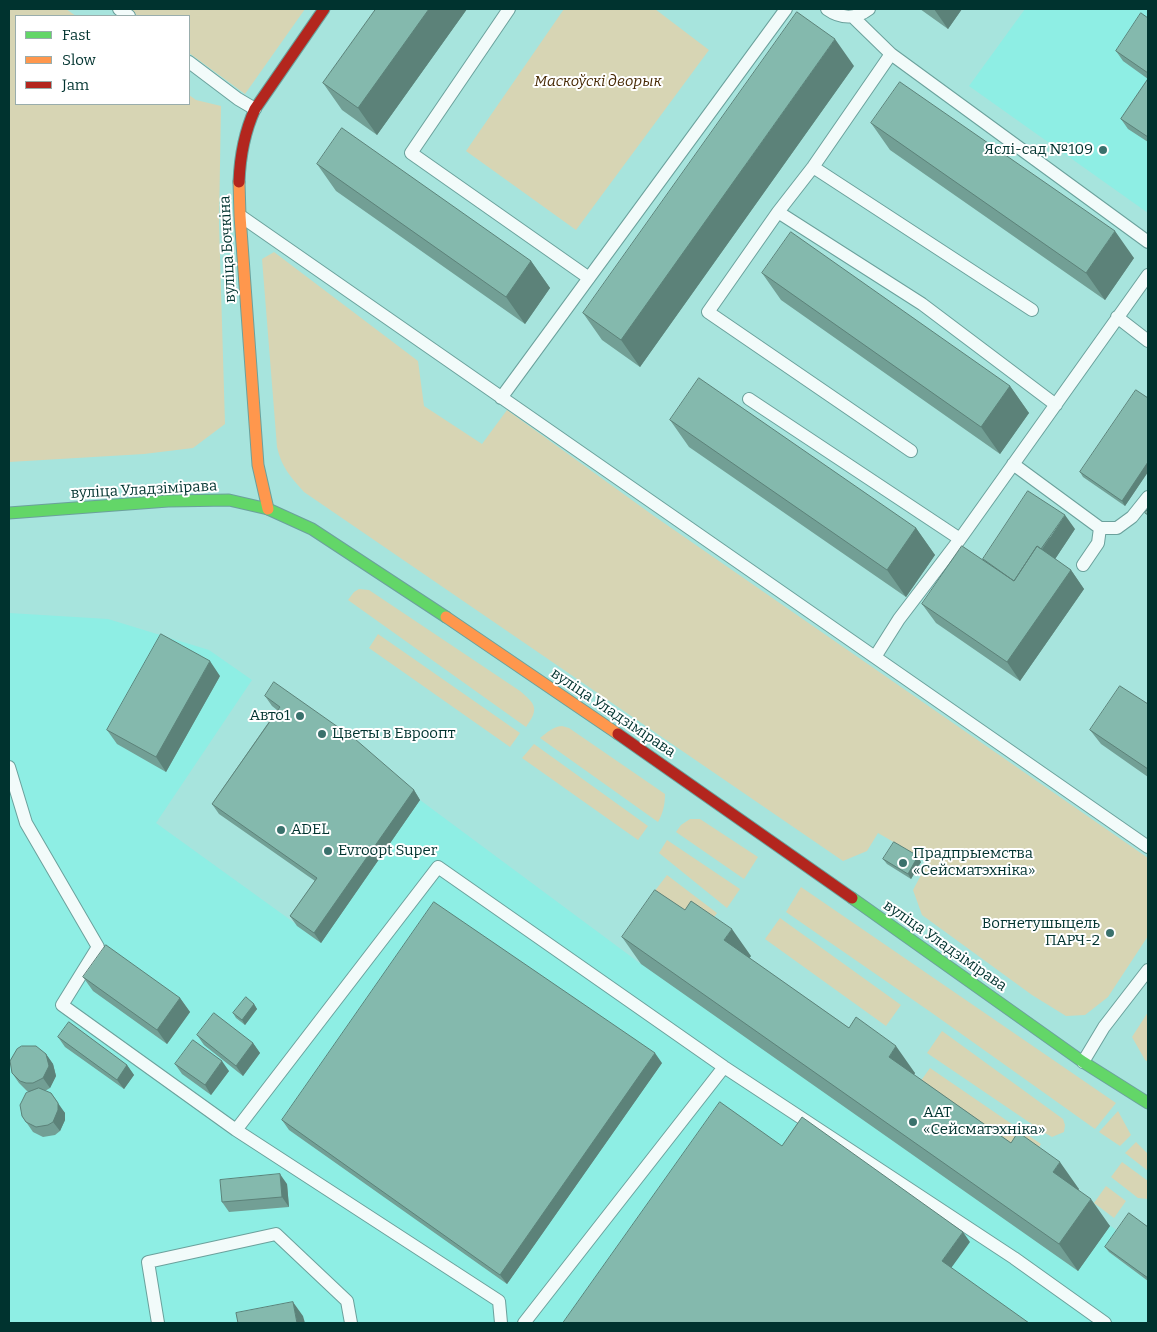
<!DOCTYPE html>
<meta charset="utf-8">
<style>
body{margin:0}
#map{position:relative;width:1157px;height:1332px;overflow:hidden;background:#a7e4dd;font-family:Bitter,serif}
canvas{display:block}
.frame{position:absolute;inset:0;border:10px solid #00332f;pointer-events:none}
.legend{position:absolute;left:15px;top:15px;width:175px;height:90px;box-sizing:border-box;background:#fff;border:1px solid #99adac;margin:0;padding:6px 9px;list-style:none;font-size:15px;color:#00332f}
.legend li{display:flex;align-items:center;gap:10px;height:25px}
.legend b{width:25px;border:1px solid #99adac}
</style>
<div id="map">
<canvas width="1157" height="1332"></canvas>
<div class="frame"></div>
<ul class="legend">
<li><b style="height:6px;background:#63d668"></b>Fast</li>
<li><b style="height:6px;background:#ff974d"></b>Slow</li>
<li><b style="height:6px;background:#b3261e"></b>Jam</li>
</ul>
</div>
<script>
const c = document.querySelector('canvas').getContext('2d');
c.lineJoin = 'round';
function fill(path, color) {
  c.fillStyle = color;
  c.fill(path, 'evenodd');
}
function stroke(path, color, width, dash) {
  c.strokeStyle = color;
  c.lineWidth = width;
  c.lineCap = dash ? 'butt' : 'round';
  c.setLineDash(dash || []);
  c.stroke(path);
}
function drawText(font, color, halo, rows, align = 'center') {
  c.font = font + ' Bitter,serif';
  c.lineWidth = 4;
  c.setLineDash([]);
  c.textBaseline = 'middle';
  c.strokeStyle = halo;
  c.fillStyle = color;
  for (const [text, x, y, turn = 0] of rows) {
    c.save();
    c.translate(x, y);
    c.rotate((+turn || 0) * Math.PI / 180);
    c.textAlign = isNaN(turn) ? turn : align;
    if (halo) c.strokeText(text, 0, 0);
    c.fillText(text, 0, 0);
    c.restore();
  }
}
fill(new Path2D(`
 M1025 9H1148V213L969 86Z
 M9 613 108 619 209 650 252 680 156 823 321 942 420 800 641 964 710 928 751 956 743 967 1122 1234 1109 1252 1148 1281V1323H9Z`), '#8eeee4');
fill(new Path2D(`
 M9 9H66L76 16H16V104H189V95L196 100 221 106 219 223 225 424 193 448 144 454 9 462Z
 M128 9H305L245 94 189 53V16H138Z
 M564 9H655L709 50 576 230 466 151Z
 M274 252 418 361 424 406 482 444 507 410 654 516 1148 858V936L1108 997 1085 1015 1066 1016 1032 995 922 915 913 890 928 862 878 833 867 851 843 861 304 492C290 476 282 468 277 447L262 259Z
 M359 589 369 590 520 691C535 704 540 708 526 727L348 600 354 592Z
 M378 634 520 733 510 747 369 648Z
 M562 726 569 728 665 794C665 805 663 813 658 822L540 738C548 732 552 727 562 726Z
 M534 744 648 826 638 840 522 758Z
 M690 819H700L758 857 744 879 676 832 681 825Z
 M667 840 740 889 727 908 659 853Z
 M667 875 717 913 705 930 654 892Z
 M801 887 1116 1103 1095 1129 932 1013 786 912Z
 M780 918 901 1005 886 1026 765 939Z
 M1148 1012V1062L1145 1060 1132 1037Z
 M942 1031 1063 1119 1065 1125 1064 1132 1052 1137 1045 1133 927 1053Z
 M930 1068 1041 1144 1031 1160 920 1082Z
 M1118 1111 1131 1135 1120 1146 1099 1132Z
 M1136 1142 1148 1154V1171L1125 1153Z
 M1122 1162 1148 1181V1199L1138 1198 1111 1177Z
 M1106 1186 1126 1201 1114 1218 1094 1203Z`), '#d7d5b4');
const lane = new Path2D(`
 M119 9 129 16
 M509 9 411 153 589 278
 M827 9C841 19 856 19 869 9
 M853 17 891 54
 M189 62 238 99 255 109
 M813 167 1032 310
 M778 212 922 304 1056 405
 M242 217 1148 847
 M1117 317 1148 341
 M501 398 786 9
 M749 399 960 539
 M911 451 708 312 778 212 813 167 891 54 1148 242
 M1013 464 1100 528H1117L1132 517 1148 497
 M1083 565 1098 543 1100 528
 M875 657 899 619 960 539 1148 275
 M9 767 26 823 98 947 62 1005 236 1130 499 1301 501 1323
 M1083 1062 1104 1027 1148 970
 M236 1130 438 867 724 1067 1014 1258 1105 1323
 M158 1323 148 1262 276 1234 347 1301 351 1323
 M524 1323 724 1067`);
const fast = new Path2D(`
 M9 513 168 501 229 500 268 509 312 529 446 617
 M852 898 1083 1062 1148 1103`);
const slow = new Path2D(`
 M239 182 240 216 258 465 268 509
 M446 617 618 734`);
const jam = new Path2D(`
 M239 182C240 156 244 133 255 109L324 9
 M618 734 852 898`);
stroke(lane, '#6ba19c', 14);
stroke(fast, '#6ba19c', 13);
stroke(slow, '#6ba19c', 13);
stroke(jam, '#6ba19c', 13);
stroke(lane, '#f2fbfa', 12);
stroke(fast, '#63d668', 11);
stroke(slow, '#ff974d', 11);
stroke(jam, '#b3261e', 11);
fill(new Path2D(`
 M376 9H467L377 135 342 110 323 83Z
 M920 9H962L948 29Z
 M1148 18V79L1123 61 1116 51Z
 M854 66 640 367 602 340 583 313Z
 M1148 79V142L1128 129 1121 119Z
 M871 123 1134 258 1105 300 890 150Z
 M317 164 531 261 550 288 525 324 336 191Z
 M762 273 1010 386 1029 413 1000 454 781 300Z
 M1148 398V472L1125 506 1083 477 1080 472Z
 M670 420 916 528 935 555 906 597 689 447Z
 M1075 529 1055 559 1071 570 1084 589 1020 681 936 623 922 604 983 559Z
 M220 676 166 772 117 744 107 730Z
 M265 696 414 790 420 800 321 943 297 926 290 916 315 881 219 814 212 804 277 710 272 706Z
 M1148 704V777L1101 744 1090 730Z
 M883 859 921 862 911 879 887 864Z
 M622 937 751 956 749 958 849 1028 915 1073 914 1075 1011 1143 1079 1189 1078 1190 1110 1226 1078 1271 641 964Z
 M83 977 180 998 190 1012 167 1044 93 991Z
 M254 1004 257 1009 245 1025 236 1018 233 1013Z
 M197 1035 253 1043 260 1053 243 1076 204 1045Z
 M58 1037 127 1065 134 1075 124 1089 65 1047Z
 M46 1054 53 1064 56 1076 50 1088 45 1091 65 1113V1120L60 1131 55 1135 43 1137 33 1132 22 1116 29 1092 27 1091 19 1083 12 1073Z
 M662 1063 507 1284 289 1130 282 1120Z
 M175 1064 229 1071 211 1095 182 1074Z
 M287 1184 289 1207 229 1212 222 1202Z
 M1148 1227V1281L1109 1252 1105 1247Z`), '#729f95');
fill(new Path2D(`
 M429 9H467L377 135 358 108Z
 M934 9H962L948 29Z
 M835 39 854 66 640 367 621 340Z
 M1115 231 1134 258 1105 300 1086 273Z
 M531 261 550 288 525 324 506 297Z
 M1010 386 1029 413 1000 454 981 427Z
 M1148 462V472L1125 506 1122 501Z
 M1065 515 1075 529 1028 600 1018 585Z
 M916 528 935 555 906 597 887 570Z
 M1071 570 1084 589 1020 681 1007 662Z
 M210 661 220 676 166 772 156 757Z
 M414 790 420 800 321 943 314 933Z
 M918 856 921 862 911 879 908 874Z
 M732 929 751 956 743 967 724 940Z
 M180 998 190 1012 167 1044 157 1030Z
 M254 1004 257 1009 245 1025 242 1020Z
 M253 1043 260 1053 243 1076 236 1066Z
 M896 1046 915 1073 908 1084 889 1057Z
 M655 1053 662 1063 507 1284 500 1275Z
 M46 1054 53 1064 56 1076 50 1088 43 1078Z
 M222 1061 229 1071 211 1095 205 1085Z
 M127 1065 134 1075 124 1089 117 1080Z
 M51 1093 65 1113V1120L60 1131 53 1122Z
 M1060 1162 1079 1189 1072 1199 1053 1172Z
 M280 1174 287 1184 289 1207 282 1197Z
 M1091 1199 1110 1226 1078 1271 1059 1244Z
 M963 1232 970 1242 949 1271 942 1261Z
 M293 1302 303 1316 305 1323H297Z`), '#5c8279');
const building = new Path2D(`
 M376 9H429L358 108 323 83Z
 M797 12 835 39 621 340 583 313Z
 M1141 13 1148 18V73L1116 51Z
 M1148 79V137L1121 119Z
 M900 82 1115 231 1086 273 871 123Z
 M342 128 531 261 506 297 317 164Z
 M791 232 1010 386 981 427 762 273Z
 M699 378 916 528 887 570 670 420Z
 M1136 390 1148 398V462L1122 501 1080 472Z
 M1028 491 1065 515 1041 549 1037 546 1014 581 983 559Z
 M1148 509V515L1145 513Z
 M962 546 1014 581 1037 546 1071 570 1007 662 922 604Z
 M161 634 210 661 156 757 107 730Z
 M274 682 355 739 414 790 314 933 290 916 317 878 212 804 280 707 265 696Z
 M1120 686 1148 704V769L1090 730Z
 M894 842 918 856 908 874 883 859Z
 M655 890 685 910 691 901 732 929 724 940 849 1028 856 1017 896 1046 889 1057 1011 1143 1018 1132 1060 1162 1053 1172 1091 1199 1059 1244 622 937Z
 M434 902 655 1053 500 1275 282 1120Z
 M106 945 180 998 157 1030 83 977Z
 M246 997 254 1004 242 1020 233 1013Z
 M214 1013 253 1043 236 1066 197 1035Z
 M69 1022 127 1065 117 1080 58 1037Z
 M193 1040 222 1061 205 1085 175 1064Z
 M22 1046H36L46 1054 49 1066 43 1078 33 1083H26L20 1081 12 1073 10 1061 17 1049Z
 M39 1088 51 1093 58 1103V1110L53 1122 48 1125 36 1127 26 1122 22 1116 20 1105 26 1093Z
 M720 1102 782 1146 802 1117 963 1232 942 1261 1029 1323H563Z
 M280 1174 282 1197 222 1202 220 1180Z
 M1129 1213 1148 1227V1278L1105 1247Z
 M293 1302 297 1323H238L236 1313Z`);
fill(building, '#84b9ad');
stroke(building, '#5c8279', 1);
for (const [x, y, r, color] of [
 [1103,150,5,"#3a716c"],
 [300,716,5,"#3a716c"],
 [322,734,5,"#3a716c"],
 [281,830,5,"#3a716c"],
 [328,851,5,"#3a716c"],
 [903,863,5,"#3a716c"],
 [1110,933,5,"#3a716c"],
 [913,1122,5,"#3a716c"]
]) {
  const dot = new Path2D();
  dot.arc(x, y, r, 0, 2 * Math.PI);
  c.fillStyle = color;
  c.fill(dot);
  stroke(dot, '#fff', 2);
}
drawText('italic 15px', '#482b06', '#fff', [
 ["Маскоўскі дворык",598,82]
]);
drawText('15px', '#00332f', '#fff', [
 ["Яслі-сад №109",1093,150,"right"],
 ["Авто1",290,716,"right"],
 ["Цветы в Евроопт",332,734],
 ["ADEL",291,830],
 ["Evroopt Super",338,851],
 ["Прадпрыемства",913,854],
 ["«Сейсматэхніка»",913,871],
 ["Вогнетушыцель",1100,924,"right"],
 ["ПАРЧ-2",1100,941,"right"],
 ["ААТ",923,1113],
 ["«Сейсматэхніка»",923,1130]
], 'left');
drawText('15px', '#00332f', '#fff', [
 ["вуліца Бочкіна",228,249,-93],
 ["вуліца Уладзімірава",144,490,-3],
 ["вуліца Уладзімірава",613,713,34],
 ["вуліца Уладзімірава",945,946,35]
]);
</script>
